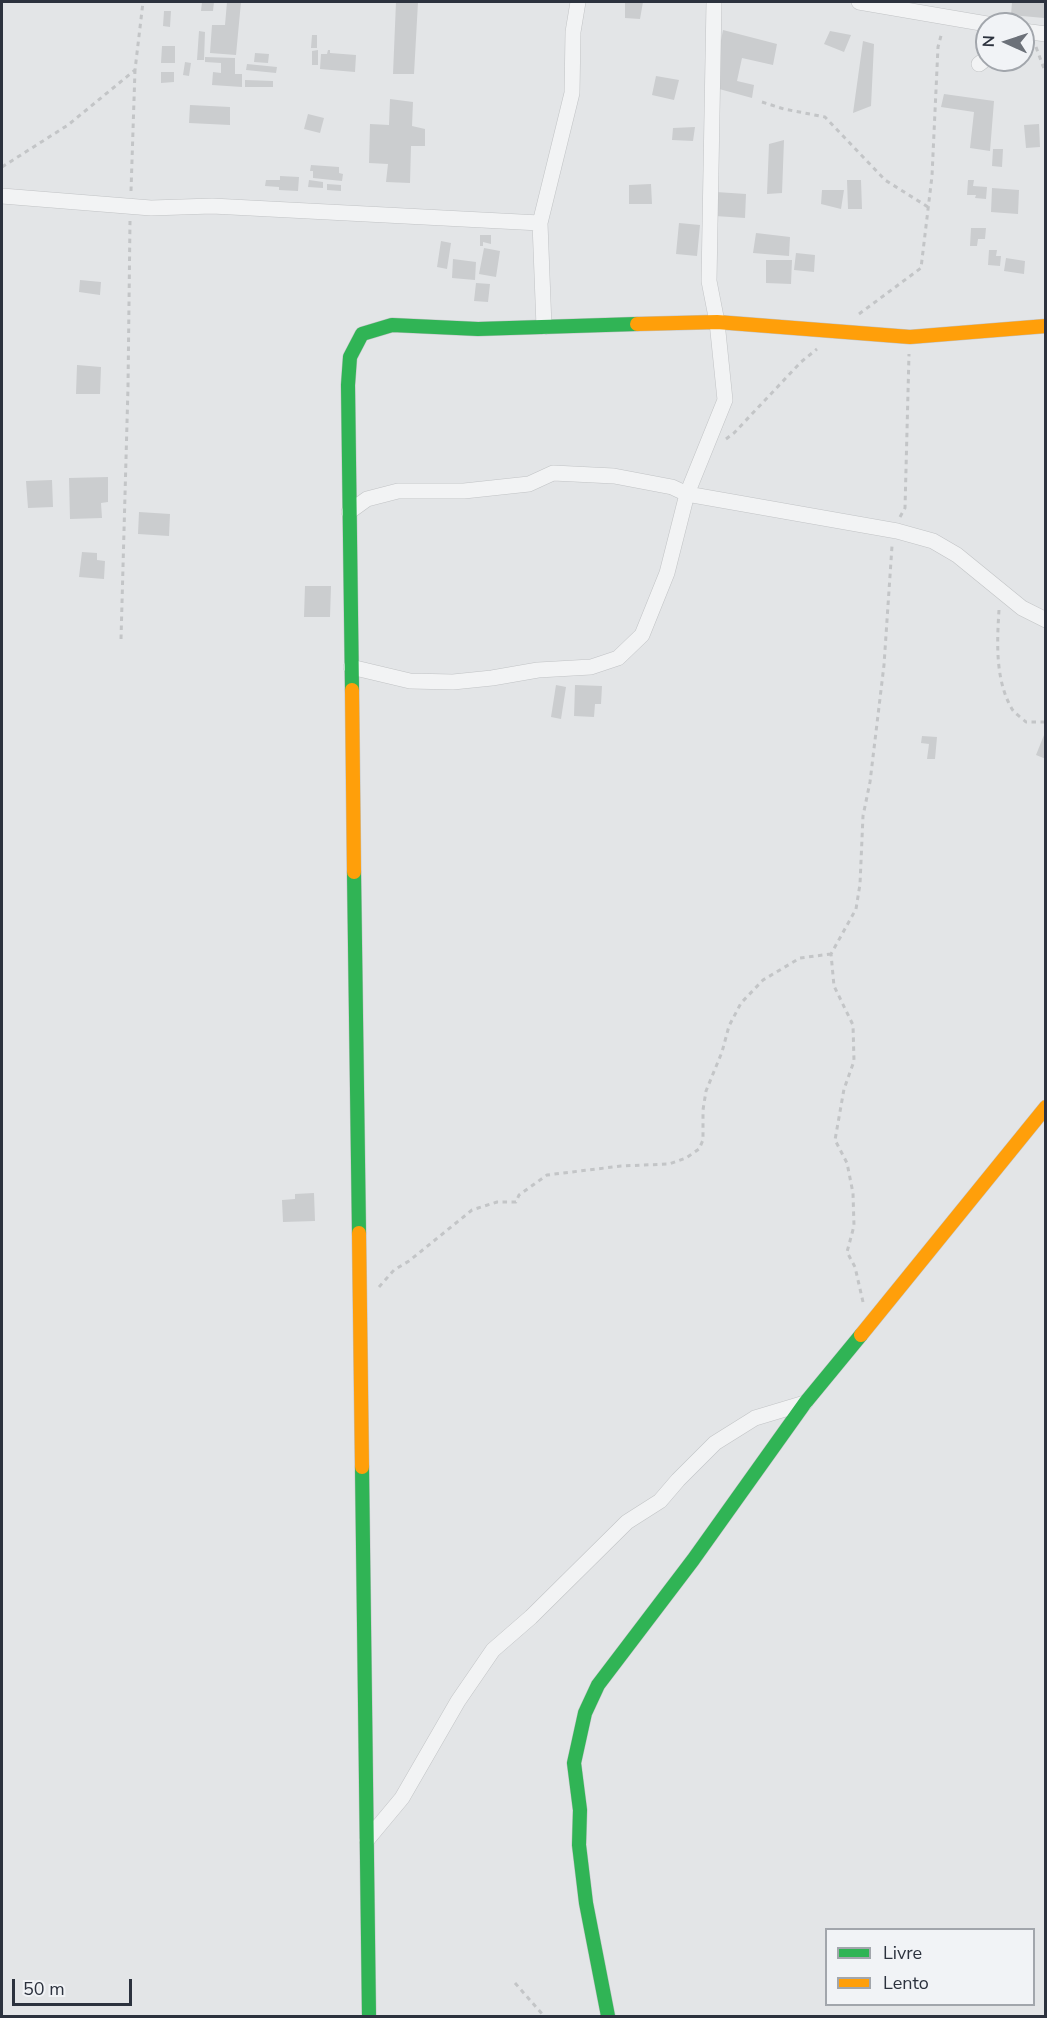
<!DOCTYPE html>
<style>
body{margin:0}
#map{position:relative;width:1047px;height:2018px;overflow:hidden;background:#e3e5e7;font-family:"Nunito Sans",sans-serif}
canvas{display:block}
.frame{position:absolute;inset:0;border:3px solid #2c323e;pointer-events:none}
.legend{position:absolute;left:825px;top:1928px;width:210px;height:78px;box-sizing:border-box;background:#f1f3f6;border:2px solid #a2a6ac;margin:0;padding:8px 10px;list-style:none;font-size:18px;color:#2c323e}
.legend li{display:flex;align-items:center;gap:12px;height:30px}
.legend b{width:30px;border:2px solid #a2a6ac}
.north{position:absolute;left:975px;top:12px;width:60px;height:60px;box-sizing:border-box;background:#f1f3f6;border:2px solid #a2a6ac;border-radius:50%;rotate:273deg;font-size:16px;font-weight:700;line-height:24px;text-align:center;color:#2c323e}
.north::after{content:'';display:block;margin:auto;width:21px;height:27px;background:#6c7179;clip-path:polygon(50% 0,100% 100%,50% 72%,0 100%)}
.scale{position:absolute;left:12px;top:1979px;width:120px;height:27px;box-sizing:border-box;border:3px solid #2c323e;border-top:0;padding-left:8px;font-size:18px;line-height:21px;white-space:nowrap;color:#2c323e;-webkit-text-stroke:4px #f1f3f6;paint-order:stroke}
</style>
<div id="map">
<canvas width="1047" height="2018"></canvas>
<div class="frame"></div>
<ul class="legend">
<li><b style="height:8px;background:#30b455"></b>Livre</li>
<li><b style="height:8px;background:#ff9f0a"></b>Lento</li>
</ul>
<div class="north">N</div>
<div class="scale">50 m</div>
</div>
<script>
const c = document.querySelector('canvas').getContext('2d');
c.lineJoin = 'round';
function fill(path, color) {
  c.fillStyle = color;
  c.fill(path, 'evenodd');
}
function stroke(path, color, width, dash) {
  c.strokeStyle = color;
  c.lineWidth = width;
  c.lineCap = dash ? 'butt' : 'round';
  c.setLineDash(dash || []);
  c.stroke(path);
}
fill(new Path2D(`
 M202 2H214L213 11H201Z
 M227 2H241L236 55 210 53 212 25H225Z
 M396 2H418L414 74H393Z
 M625 2H643L640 19 625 18Z
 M1012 2H1045L1044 18 1011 15Z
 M164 11H171L170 27 163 26Z
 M723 30 777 44 773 65 742 58 737 81 754 85 752 98 712 87Z
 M199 31 205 32 204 60H197Z
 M830 31 851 35 844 52 824 44Z
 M312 35H317V48H311Z
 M863 41 874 44 871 106 853 113Z
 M162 46H175V63H161Z
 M318 50V65H312V51Z
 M328 50H330V53L356 55 355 72 320 69 321 54H327Z
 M255 53 269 54 268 63 254 62Z
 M205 57 235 58V74H242V87L212 85 213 72 221 73V63L205 62Z
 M185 62 191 63 189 76 183 75Z
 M247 64 277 67 276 73 246 70Z
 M161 72H174V82L161 83Z
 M656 76 679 80 674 100 652 95Z
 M245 80 273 81V87H245Z
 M944 94 994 101 990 151 970 148 974 112 941 107Z
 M390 99 413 102 412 126 425 129V146H411L410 183 386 182 388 164 369 163 370 124 389 125Z
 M190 105 230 107V125L189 123Z
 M308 114 324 118 320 133 304 129Z
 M1039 124 1040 147 1026 148 1024 125Z
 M695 127 693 141 672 140 673 128Z
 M784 140 782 193 767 194 769 144Z
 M993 149H1003L1002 167 992 166Z
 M311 165 339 167V173L343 174 342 181 313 178V171H310Z
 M280 176 299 177 298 191 279 190V187L265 186 266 180H280Z
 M309 180 323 182V188L308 187Z
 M847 180H861L862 209H848Z
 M968 180H974L973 186 987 187 986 199 975 198 976 195H967Z
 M327 184 341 185V191L327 190Z
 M651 184 652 204H629V185Z
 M992 188 1019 190 1018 214 991 212Z
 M822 190H844L841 209 821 204Z
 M716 192 746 194 745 218 715 216Z
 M679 223 700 225 697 256 676 254Z
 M971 228H986L985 239H978L977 246H970Z
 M756 233 790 237 789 256 753 253Z
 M480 235H491V244L483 242V246H480Z
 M441 241 451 243 447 269 437 267Z
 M484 248 500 251 496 277 479 274Z
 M989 250H997L996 256H1001L1000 266 988 265Z
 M796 253 815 255 814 272 794 270Z
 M1006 258 1025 261 1024 274 1004 271Z
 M453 259 476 262 475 280 452 278Z
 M766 260H792L791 284 766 283Z
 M80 280 101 282 100 295 79 292Z
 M476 283 490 284 488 302 474 301Z
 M77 365 101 367 100 394H76Z
 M108 477V502L101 503 102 518 70 519 69 478Z
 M52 480 53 507 28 508 26 481Z
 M139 512 170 514 169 536 138 534Z
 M82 552 97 553V560L105 561 104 579 79 577Z
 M305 586H331L330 617H304Z
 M556 685 566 687 561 719 551 717Z
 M575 685 602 686 601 704H595L594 717 574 716Z
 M1046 730V759L1036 755Z
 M922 736 937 737 935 759H927L929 744 921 743Z
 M314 1193 315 1221 283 1222 282 1200 295 1199V1194Z`), '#cbcdcf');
const street = new Path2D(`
 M859 2 987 24
 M1023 31 1046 34
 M979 64 987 58
 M2 196 151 208 212 206 540 223
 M544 327 540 223 572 93 573 32 578 2
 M349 512 367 499 398 491H464L529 484 553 473 614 476 672 487 687 494 897 531 933 541 957 555 1022 608 1046 620
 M351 667 410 681 453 682 492 678 538 670 591 667 618 658 642 635 667 573 687 494 725 400 717 322 709 281 714 2
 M367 1840 402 1798 458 1701 493 1650 531 1617 627 1522 660 1501 678 1480 715 1443 755 1418 805 1403`);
const fast = new Path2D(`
 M352 690 348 385 350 357 362 334 392 325 478 329 637 324
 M354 872 359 1233
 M362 1467 369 2016
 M608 2016 586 1903 579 1845 580 1810 574 1763 585 1713 598 1685 693 1560 805 1403 861 1335`);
const slow = new Path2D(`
 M637 324 717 322 910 337 1046 326
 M352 690 354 872
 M359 1233 362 1467
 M861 1335 1046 1107`);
stroke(street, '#c1c3c5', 16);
stroke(fast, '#c1c3c5', 15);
stroke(slow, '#c1c3c5', 15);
stroke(new Path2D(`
 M1036 47 1046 74
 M762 102 784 109 825 117 885 180 928 207
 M2 167 68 125 135 70 143 2
 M131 191 135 70
 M859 314 921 268 932 176 938 47 942 32
 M726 439 734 433 801 362 817 349
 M900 517 905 508 909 354
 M999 610C997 642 995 680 1012 709 1015 714 1022 718 1026 722H1046
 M121 639 128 387 130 221
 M379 1287 394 1270 409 1261 472 1210 497 1202H516L519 1195 547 1175 621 1166 669 1164 686 1158 699 1149 703 1140V1110L706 1091 722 1052 729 1026 741 1003 763 980 800 958 831 954
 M863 1302 855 1267 847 1252 854 1226 853 1193 847 1163 835 1140 844 1089 854 1061 853 1025 834 986 831 954 856 909 860 884 863 816 870 782 884 665 892 546
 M515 1983 544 2016`), '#c3c5c7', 3, [4.5, 4.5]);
stroke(street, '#f2f3f4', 15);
stroke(fast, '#30b455', 14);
stroke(slow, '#ff9f0a', 14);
</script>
